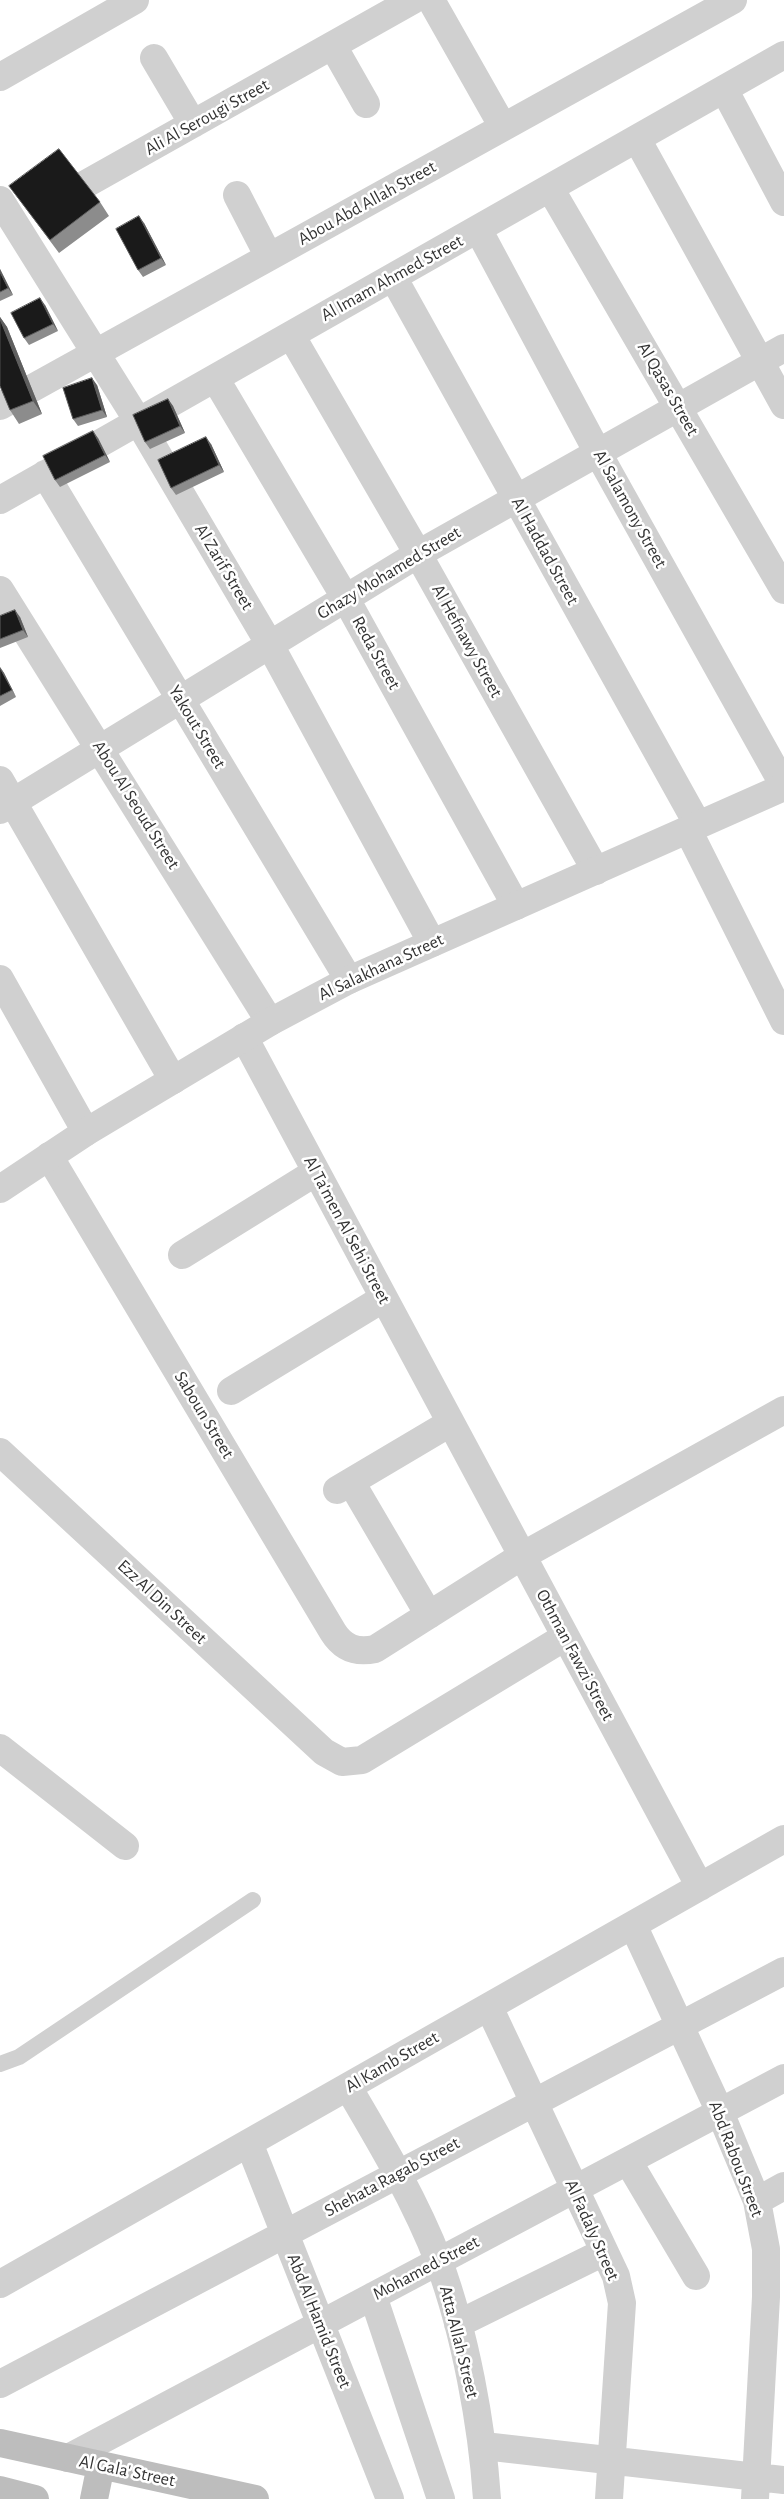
<!DOCTYPE html>
<style>
body{margin:0}
canvas{display:block;background:#fff}
</style>
<canvas width="784" height="2499"></canvas>
<script>
const c = document.querySelector('canvas').getContext('2d');
c.lineJoin = 'round';
function stroke(path, color, width, dash) {
  c.strokeStyle = color;
  c.lineWidth = width;
  c.lineCap = dash ? 'butt' : 'round';
  c.setLineDash(dash || []);
  c.stroke(path);
}
function fill(path, color) {
  c.fillStyle = color;
  c.fill(path, 'evenodd');
}
function drawText(font, color, halo, rows, align = 'center') {
  c.font = font + ' "Alegreya Sans",sans-serif';
  c.lineWidth = 5;
  c.setLineDash([]);
  c.textBaseline = 'middle';
  c.strokeStyle = halo;
  c.fillStyle = color;
  for (const [text, x, y, turn = 0] of rows) {
    c.save();
    c.translate(x, y);
    c.rotate((+turn || 0) * Math.PI / 180);
    c.textAlign = isNaN(turn) ? turn : align;
    if (halo) c.strokeText(text, 0, 0);
    c.fillText(text, 0, 0);
    c.restore();
  }
}
stroke(new Path2D(`
 M0 2064 19 2057 253 1900`), '#d0d0d0', 16);
stroke(new Path2D(`
 M431 0 503 127
 M333 46 366 104
 M154 58 193 124
 M0 77 135 0
 M724 89 784 202
 M637 139 784 405
 M550 188 784 590
 M237 195 269 257
 M0 200 138 421 270 645 432 943
 M52 203 413 0
 M478 229 598 453 784 786
 M393 277 698 825
 M291 335 418 554 596 871
 M215 378 346 599 516 906
 M0 406 733 0
 M45 474 349 980
 M0 500 784 55
 M0 590 270 1022
 M0 780 173 1080
 M0 810 418 554 784 348
 M688 830 784 1021
 M0 979 86 1132
 M244 1037 700 1887
 M49 1156 333 1632C343 1648 357 1653 375 1649L522 1556 784 1410
 M182 1255 316 1172
 M231 1391 384 1298
 M0 1452 324 1752 342 1762 362 1760 565 1637
 M351 1482 429 1615
 M337 1490 450 1423
 M0 1748 125 1846
 M633 1925 720 2112 757 2201 766 2249V2297L755 2499
 M489 2007 616 2276 622 2303 609 2499
 M348 2087C381 2143 415 2200 439 2262 465 2333 482 2424 487 2499
 M249 2143 390 2499
 M628 2161 696 2276
 M757 2201 784 2186
 M0 2284 784 1839
 M373 2296 441 2499
 M458 2324 604 2252
 M0 2384 784 1971
 M484 2446 784 2480
 M68 2458 784 2078`), '#d0d0d0', 28);
stroke(new Path2D(`
 M0 1189 86 1132 173 1080 270 1022 349 980 784 787`), '#d0d0d0', 28);
stroke(new Path2D(`
 M0 2443 255 2499
 M0 2490 35 2499
 M94 2499 101 2465`), '#bdbdbd', 28);
fill(new Path2D(`
 M9 186 100 202 109 216 59 253Z
 M144 223 166 265 143 277 138 270Z
 M0 269 13 295 0 301Z
 M45 305 58 331 29 345 24 338Z
 M0 317 7 327 42 414 19 424 10 410 0 386Z
 M97 385 107 417 78 426 73 419Z
 M168 399 173 406 185 433 150 449 145 442Z
 M98 438 110 462 60 487 55 480Z
 M211 444 224 472 176 495 171 488Z
 M0 616 20 617 28 637 0 648Z
 M0 667 4 673 16 697 0 706Z`), '#8c8c8c');
fill(new Path2D(`
 M139 216 144 223 166 265 161 258Z
 M0 269 13 295 8 288 0 272Z
 M40 298 45 305 58 331 53 324Z
 M0 317 7 327 42 414 33 401 0 319Z
 M92 378 97 385 107 417 102 410Z
 M168 399 173 406 185 433 180 426Z
 M93 431 98 438 110 462 105 455Z
 M206 437 211 444 224 472 219 465Z
 M15 610 20 617 28 637 23 630Z
 M0 667 4 673 16 697 12 690Z`), '#5f5f5f');
const building = new Path2D(`
 M59 149 100 202 50 240 9 186Z
 M139 216 161 258 138 270 116 229Z
 M0 272 8 288 0 292Z
 M40 298 53 324 24 338 11 313Z
 M0 319 33 401 10 410 0 386Z
 M92 378 102 410 73 419 63 388Z
 M168 399 180 426 145 442 133 415Z
 M93 431 105 455 55 480 43 456Z
 M206 437 219 465 171 488 158 460Z
 M15 610 23 630 0 639V616Z
 M0 668 12 690 0 696Z`);
fill(building, '#1a1a1a');
stroke(building, '#5f5f5f', 1);
drawText('18px', '#333', '#fff', [
 ["Ali Al Serougi Street",207,117,-29],
 ["Abou Abd Allah Street",367,203,-29],
 ["Al Imam Ahmed Street",392,278,-29],
 ["Al Qasas Street",668,389,60],
 ["Al Salamony Street",630,509,61],
 ["Al Haddad Street",545,551,61],
 ["Al Zarif Street",224,567,59],
 ["Ghazy Mohamed Street",389,573,-31],
 ["Al Hefnawy Street",467,641,61],
 ["Reda Street",376,653,61],
 ["Yakout Street",197,727,59],
 ["Abou Al Seoud Street",136,805,58],
 ["Al Salakhana Street",381,967,-25],
 ["Al Ta'men Al Sehi Street",347,1230,62],
 ["Saboun Street",204,1415,59],
 ["Ezz Al Din Street",162,1602,43],
 ["Othman Fawzi Street",575,1655,62],
 ["Al Kamb Street",392,2062,-30],
 ["Abd Rabou Street",736,2159,69],
 ["Shehata Ragab Street",392,2177,-28],
 ["Al Fadaly Street",592,2230,66],
 ["Mohamed Street",426,2268,-28],
 ["Abd Al Hamid Street",319,2321,68],
 ["Atta Allah Street",459,2342,76],
 ["Al Gala' Street",127,2471,12]
]);
</script>
